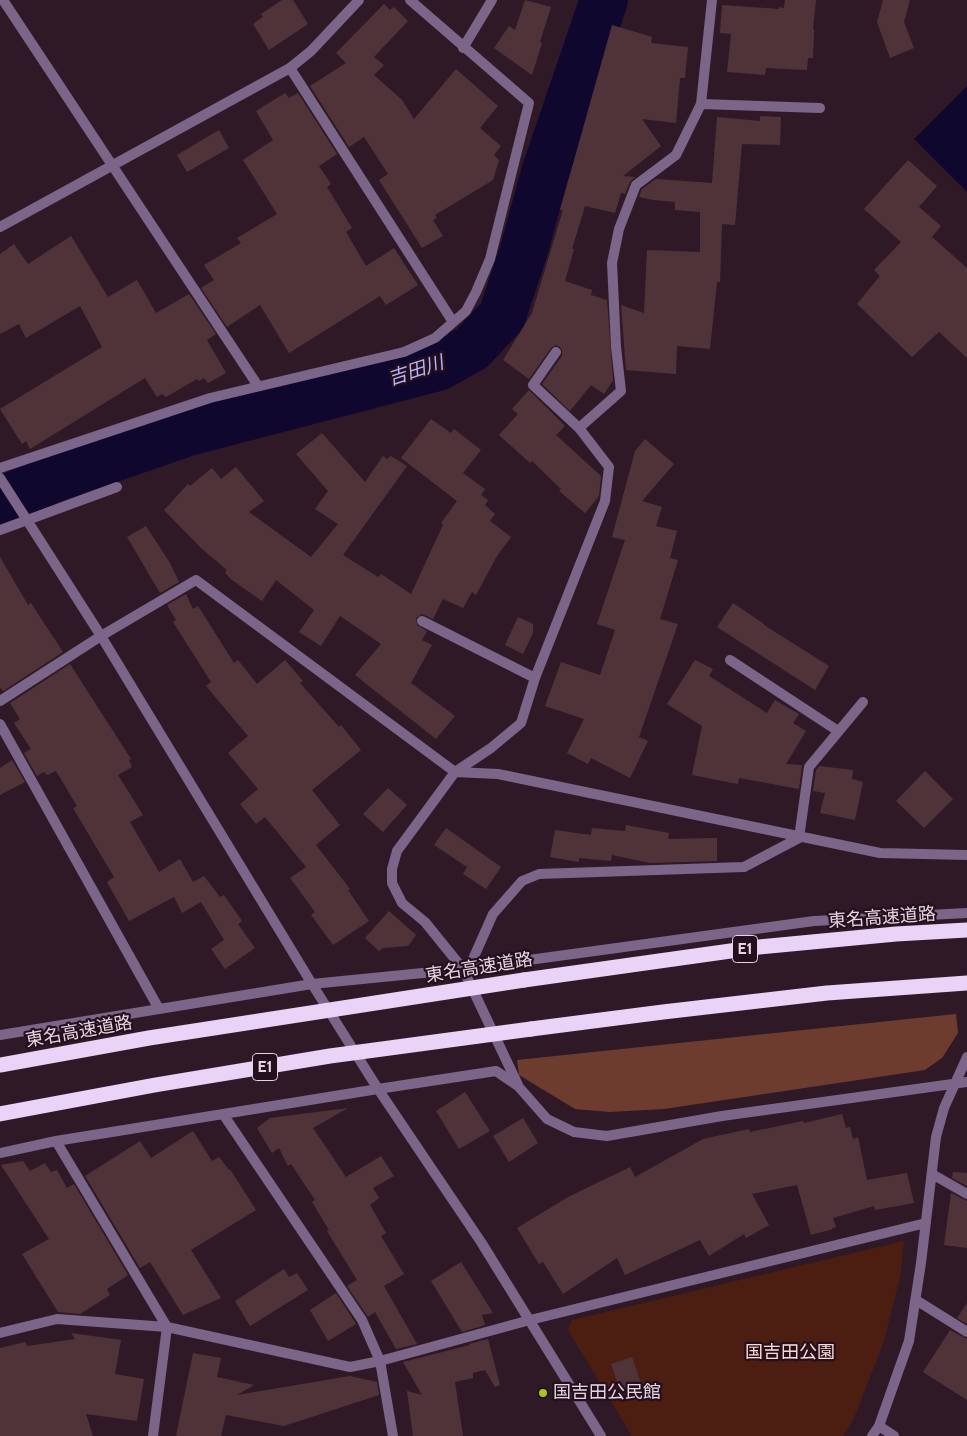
<!DOCTYPE html>
<meta charset="utf-8">
<style>
body{margin:0}
canvas{display:block;background:#2f1927}
</style>
<canvas width="967" height="1436"></canvas>
<script>
const c = document.querySelector('canvas').getContext('2d');
c.lineJoin = 'round';
function fill(path, color) {
  c.fillStyle = color;
  c.fill(path, 'evenodd');
}
function stroke(path, color, width, dash) {
  c.strokeStyle = color;
  c.lineWidth = width;
  c.lineCap = dash ? 'butt' : 'round';
  c.setLineDash(dash || []);
  c.stroke(path);
}
function drawText(font, color, halo, rows, align = 'center') {
  c.font = font + ' Cabin,"Noto Sans JP",sans-serif';
  c.lineWidth = 4.5;
  c.setLineDash([]);
  c.textBaseline = 'middle';
  c.strokeStyle = halo;
  c.fillStyle = color;
  for (const [text, x, y, turn = 0] of rows) {
    c.save();
    c.translate(x, y);
    c.rotate((+turn || 0) * Math.PI / 180);
    c.textAlign = isNaN(turn) ? turn : align;
    if (halo) c.strokeText(text, 0, 0);
    c.fillText(text, 0, 0);
    c.restore();
  }
}
fill(new Path2D(`
 M904 1241 900 1277 884 1341 854 1418 843 1436H632L568 1330 572 1320Z`), '#4b1e11');
fill(new Path2D(`
 M956 1014 958 1033 942 1058 925 1070 664 1109 609 1112 575 1109 519 1075 517 1060Z`), '#6d3c2e');
fill(new Path2D(`
 M967 86V192L914 139Z`), '#0f072e');
stroke(new Path2D(`
 M0 501 55 478 188 432 438 367 472 348 502 316 524 250 545 173 604 0`), '#0f072e', 48);
fill(new Path2D(`
 M282 0H293L308 24 269 50 253 24 263 17 261 14Z
 M525 0 551 7 540 42 542 43 532 75 494 48 509 26 515 30Z
 M785 0H816L813 29H814L813 58H808L807 70 766 68 765 75 727 72 731 34 720 33 722 5 779 9V7L784 8Z
 M883 0H910L904 22 914 48 890 58 877 22Z
 M384 4 390 10 394 7 408 21 374 57 384 65 374 75 402 100 414 119 456 69 498 106 480 128 501 146 494 155 499 160 493 180 435 215 437 218 433 220 443 236 422 248 379 180 388 174 364 137 349 147 310 86 346 63 336 53Z
 M612 25 652 37 651 43 688 47 685 78H680L676 123 642 119 661 146 623 176 635 177 630 182 625 194 621 193 615 213 585 206 572 249H574L565 281 592 290 591 295 607 300 613 380 604 394 591 385 570 411 542 384 562 356V350L560 347 556 345 551 348 529 379 503 360 532 313 563 210H560Z
 M285 93 289 98 298 93 337 154 319 166 331 184 327 187 352 228 346 232 366 266 394 248 418 285 386 305 380 296 289 353 260 305 227 327 201 288 214 280 204 265 241 243 237 238 277 214 243 160 273 140 256 111Z
 M760 116 781 117 780 145 742 144 735 225 722 224 720 282H717L710 349 677 346 676 374 626 370 621 305 644 313 647 250 700 252V212L675 210V202L653 200 639 197 642 189 656 179 712 183 717 117 760 121Z
 M219 130 229 148 187 172 177 155Z
 M908 160 937 186 919 207 941 226 932 237 967 268V358L939 332 912 357 857 304 880 276 874 270 901 242 864 209Z
 M71 236 108 297 137 280 156 313 189 294 216 334 207 340 226 373 208 383 204 378 199 381 197 379 166 397 162 394 157 397 145 378 30 449 26 441 22 444 0 409 102 347 80 306 26 338 19 324 0 334V254L14 244 28 264Z
 M529 390 565 426 556 435 601 476 599 496 585 513 559 491 561 489 532 461 530 463 499 435 518 414 512 409Z
 M431 419 451 433 454 429 481 450 463 473 485 489 481 495 488 500 485 505 495 514 490 521 511 537 497 556 476 595 472 592 463 608 443 599 433 619 422 614 416 618 417 625 427 631 422 640 432 645 411 683 455 716 436 739 355 675 381 644 340 616 321 646 299 632 314 610 276 580 262 601 232 580 225 573 227 570 201 548 164 510 188 484 190 486 212 468 221 479 236 467 264 501 249 512 311 557 338 524 315 509 328 491 296 454 322 433 365 482 383 456 387 459 391 456 407 466 343 555 378 577 381 574 411 594 443 525 441 523 457 501 401 458Z
 M645 439 674 464 642 501 662 507 656 526 677 531 670 558 678 560 660 619 678 624 639 737 648 741 630 778 591 758 588 764 567 753 584 719 545 706 561 662 600 675 615 630 597 624 625 540 612 537 635 451Z
 M146 526 170 563 179 582 160 593 127 537Z
 M0 557 28 605 31 603 63 652 3 691 0 687Z
 M186 594 193 609 198 606 234 663 238 660 257 684 285 660 303 681 300 683 339 727 341 725 361 750 312 790 340 825 316 845 350 889 348 890 369 921 333 945 311 915 315 912 290 878 306 867 265 817 256 824 240 804 258 789 228 753 248 736 206 686 211 682 173 622 176 620 167 605Z
 M733 603 764 624V625L829 666 815 690 717 627Z
 M518 617 533 624V633L523 654 505 645Z
 M695 660 713 669 709 676 767 713 775 700 799 714 793 723 806 731 786 764 802 765 799 789 739 778 738 784 692 775 702 726 667 704Z
 M70 664 131 759 129 760 132 767 118 775 143 815 130 822 159 872 180 859 193 882 204 876 220 897 224 895 242 921 238 924 255 948 225 969 211 949 224 940 201 902 182 913 174 897 129 921 107 882 114 877 73 808 77 806 56 771 47 775 44 772 37 776 24 753 31 749 14 723 20 719 10 703Z
 M12 760 25 782 0 795V768Z
 M819 766 853 770 852 779 863 782 855 820 820 813 825 793 813 791 816 770Z
 M925 771 953 799 924 828 896 801Z
 M388 788 407 805 383 832 363 814Z
 M626 825 669 833 668 839 717 838V861L650 863 612 855 611 861 579 858V862L550 857 555 830 591 835 592 828 625 831Z
 M446 828 501 867 486 889 463 874 467 867 434 845Z
 M389 911 416 935 408 946 383 948 379 951 365 938Z
 M465 1092 490 1131 459 1149 436 1111Z
 M348 1108 313 1128 346 1177 381 1156 394 1176 373 1188 379 1198 370 1205 386 1233 381 1236 404 1274 384 1286 417 1344 396 1349 375 1312 368 1317 347 1286 357 1280 327 1231 329 1230 312 1202 315 1200 291 1164 288 1166 279 1148 272 1153 257 1128 270 1118Z
 M842 1114 846 1128 850 1127 853 1139 858 1137 867 1180 907 1173 914 1203 875 1210 874 1206 833 1218 836 1227 832 1228 833 1229 811 1235 797 1185 752 1194 769 1225 746 1238 744 1234 709 1256 700 1240 625 1275 617 1258 563 1294 543 1262 539 1264 517 1228 568 1197 630 1167 635 1177 703 1139 749 1129 750 1132 803 1121 804 1123Z
 M523 1118 538 1143 509 1162 493 1136Z
 M193 1131 212 1161 219 1157 229 1170 230 1169 256 1210 191 1250 221 1298 183 1315 150 1262 140 1268 85 1176 140 1141 151 1158Z
 M23 1161 30 1171 45 1163 51 1172 57 1170 67 1188 74 1184 128 1275 107 1289 110 1295 80 1314 58 1312 22 1254 49 1239 1 1165Z
 M953 1172 967 1173V1186L952 1178Z
 M951 1193 967 1201V1248L944 1245Z
 M461 1262 493 1313 482 1315 485 1325 462 1332 431 1281Z
 M284 1269 289 1277 297 1273 308 1290 250 1326 235 1301Z
 M336 1293 356 1324 328 1341 310 1310Z
 M967 1303V1324L957 1318Z
 M950 1330 967 1339V1400L923 1372Z
 M71 1333 121 1340 115 1374 144 1379 137 1421 86 1414 93 1436H0V1348L25 1342 27 1346 75 1339Z
 M488 1339 500 1385 495 1387 485 1370 473 1373V1378L455 1382 463 1436H413L407 1391 422 1395 403 1362 470 1345 469 1344Z
 M193 1353 221 1358 217 1377 254 1385 237 1395 350 1376 377 1382 379 1395 284 1426 226 1415 221 1436H176Z
 M632 1357 642 1386 621 1393 611 1364Z`), '#503338');
stroke(new Path2D(`
 M3 0 258 386
 M463 48 492 0
 M290 68 453 322
 M701 104 820 108
 M579 428 621 391 616 347 612 263 619 229 636 185 676 155 701 104 712 0
 M0 468 210 398 404 352 435 338 466 311 476 292 490 259 529 103 410 0
 M0 530 117 487
 M422 621 535 678
 M730 660 838 731
 M0 701 101 636 196 580 455 772 498 774 880 853 967 855
 M0 724 159 1009
 M469 968 493 914 522 881 539 874 744 867 799 838 809 767 863 702
 M0 1035 312 984 463 969 814 921 967 913
 M518 1085 463 969 425 922 402 903 392 883V869L397 851 455 772 491 748 521 723 535 678 605 501 609 467 579 428 533 385 556 352
 M223 1114 362 1320 380 1361 393 1436
 M56 1141 167 1327 153 1436
 M0 1153 56 1141 378 1089 496 1071 518 1086 547 1119 574 1132 607 1136 722 1116 967 1082
 M932 1174 967 1194
 M916 1300 967 1332
 M0 1333 57 1319 167 1327 350 1367 380 1361 530 1320 926 1223
 M879 1426 894 1436
 M872 1436 879 1426 909 1341 921 1263 936 1137 944 1108 967 1057`), '#7b6588', 10);
stroke(new Path2D(`
 M0 227 290 68 311 51 359 0
 M0 478 101 636 312 984 378 1089 481 1242 601 1436`), '#7b6588', 10);
stroke(new Path2D(`
 M524 980 759 947 896 934 967 930
 M531 1029 663 1012 827 993 967 983`), '#e9d3f6', 15);
stroke(new Path2D(`
 M0 1065 149 1038 524 980
 M0 1114 155 1085 330 1056 531 1029`), '#e9d3f6', 15);
for (const [x, y, r, color] of [
 [543,1393,5,"#a9c71a"]
]) {
  const dot = new Path2D();
  dot.arc(x, y, r, 0, 2 * Math.PI);
  c.fillStyle = color;
  c.fill(dot);
  stroke(dot, '#240f1e', 2);
}
for (const [x, y, w] of [
 [745,949,25],
 [265,1067,25]
]) {
  const box = new Path2D();
  box.roundRect(x - w / 2, y - 13.5, w, 27, 4);
  c.fillStyle = '#240f1e';
  c.fill(box);
  stroke(box, '#e4d5de', 1);
}
drawText('bold 16px', '#e4d5de', null, [
 ["E1",745,949],
 ["E1",265,1067]
]);
drawText('18px', '#e4d5de', '#240f1e', [
 ["東名高速道路",882,918,-4],
 ["東名高速道路",479,968,-9],
 ["東名高速道路",79,1032,-10]
]);
drawText('18px', '#fcd9cf', '#240f1e', [
 ["国吉田公園",790,1353]
]);
drawText('18px', '#e4d5de', '#240f1e', [
 ["国吉田公民館",553,1393]
], 'left');
drawText('italic 19px', '#b6b5fe', '#240f1e', [
 ["吉田川",416,371,-18]
]);
</script>
